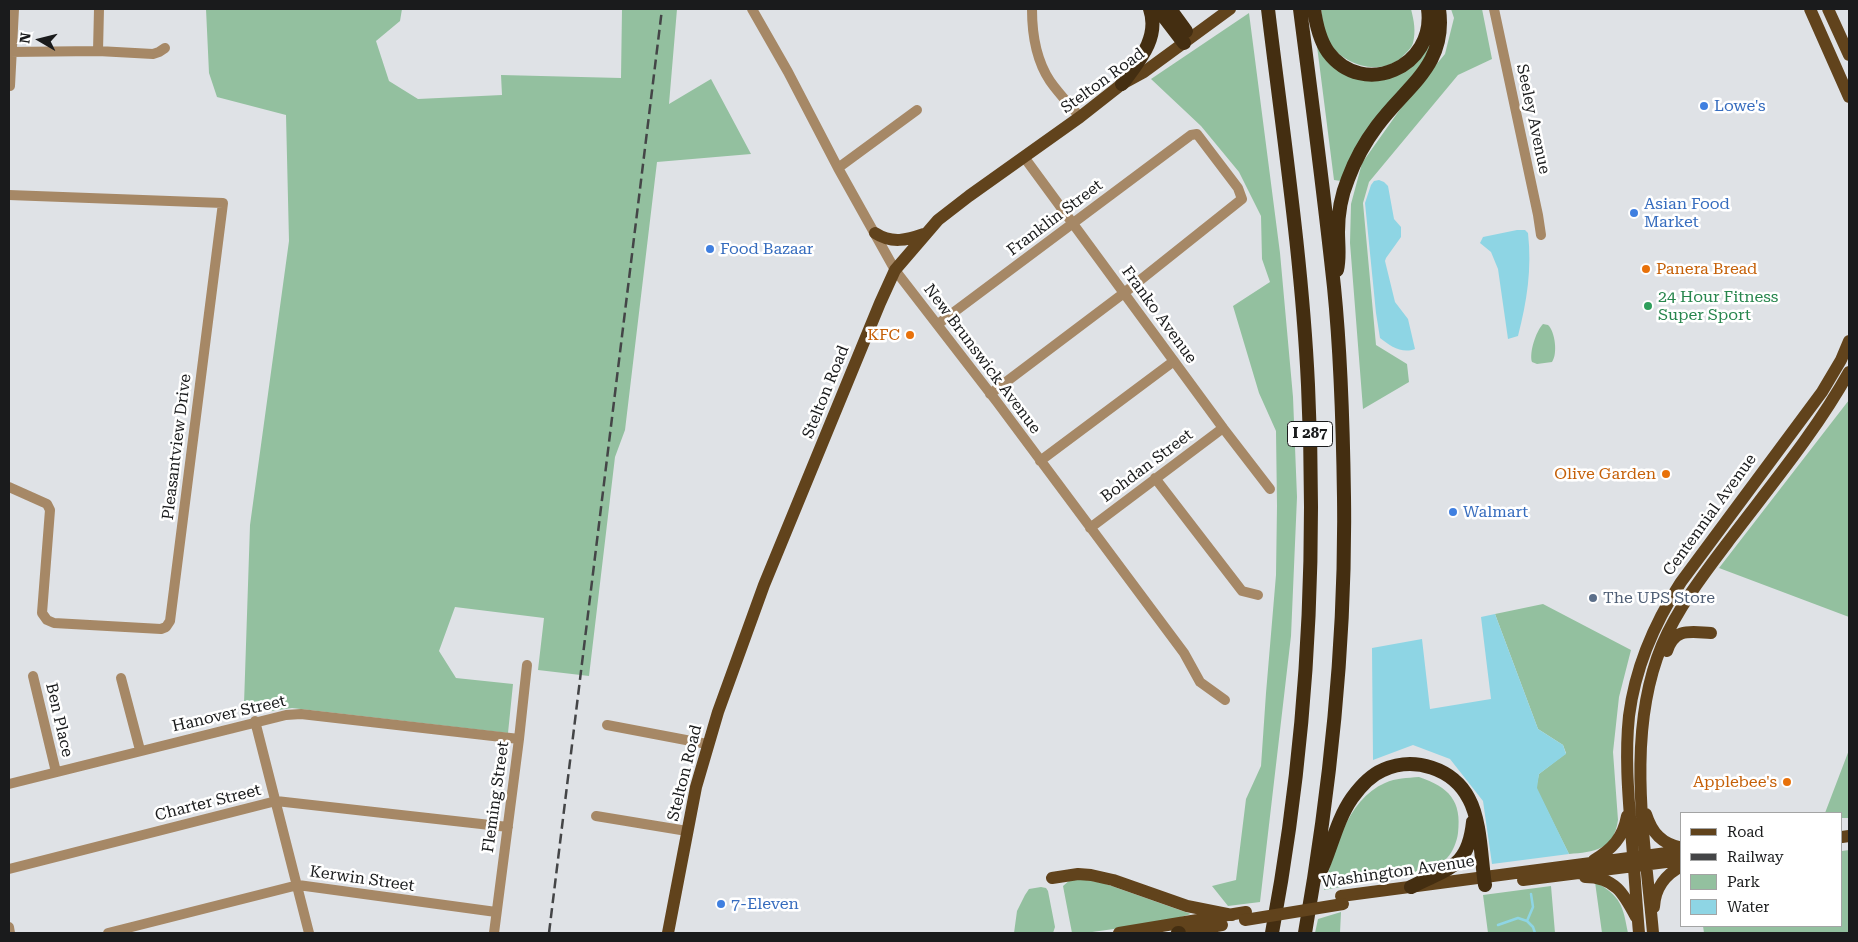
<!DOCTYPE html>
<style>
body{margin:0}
#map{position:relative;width:1858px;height:942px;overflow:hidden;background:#dfe2e6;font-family:"Roboto Serif",serif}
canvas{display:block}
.frame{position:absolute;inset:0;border:10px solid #1a1b1c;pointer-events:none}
.legend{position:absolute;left:1680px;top:812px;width:162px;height:115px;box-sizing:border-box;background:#fff;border:1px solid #a3a4a4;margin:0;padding:6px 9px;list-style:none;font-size:15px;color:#1a1b1c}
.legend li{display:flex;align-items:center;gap:10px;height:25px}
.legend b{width:25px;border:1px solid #a3a4a4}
.north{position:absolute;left:15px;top:15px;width:50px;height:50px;-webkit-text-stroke:4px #fff;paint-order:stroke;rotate:278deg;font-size:14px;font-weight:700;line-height:20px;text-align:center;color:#1a1b1c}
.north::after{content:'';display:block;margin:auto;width:18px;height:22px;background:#1a1b1c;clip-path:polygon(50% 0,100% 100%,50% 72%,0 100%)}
</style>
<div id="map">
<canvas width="1858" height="942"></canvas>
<div class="frame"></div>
<ul class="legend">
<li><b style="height:6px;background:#61431c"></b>Road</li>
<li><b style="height:6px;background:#444547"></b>Railway</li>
<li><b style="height:14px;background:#93c09f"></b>Park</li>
<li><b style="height:14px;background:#8ed5e4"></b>Water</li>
</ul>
<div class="north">N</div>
</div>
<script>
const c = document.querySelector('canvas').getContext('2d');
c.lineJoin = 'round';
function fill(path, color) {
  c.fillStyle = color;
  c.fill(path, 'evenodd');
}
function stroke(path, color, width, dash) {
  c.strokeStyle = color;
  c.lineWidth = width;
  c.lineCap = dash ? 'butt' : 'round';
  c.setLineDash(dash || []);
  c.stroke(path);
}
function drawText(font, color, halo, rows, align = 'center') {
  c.font = font + ' "Roboto Serif",serif';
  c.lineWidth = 5;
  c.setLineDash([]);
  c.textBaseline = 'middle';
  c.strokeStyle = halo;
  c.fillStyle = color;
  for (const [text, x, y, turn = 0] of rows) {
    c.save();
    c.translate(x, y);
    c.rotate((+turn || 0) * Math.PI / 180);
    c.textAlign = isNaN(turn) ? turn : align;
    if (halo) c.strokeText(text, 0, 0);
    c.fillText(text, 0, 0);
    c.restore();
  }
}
fill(new Path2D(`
 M206 9H402L400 21 376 41 389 81 418 99 502 95 501 75 621 78 622 9H677L669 104 711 79 751 154 657 162 625 430 615 457 589 676 538 670 544 618 455 607 439 651 456 678 513 684 508 733 292 708 250 714 244 704 250 525 289 241 286 115 217 97 209 73Z
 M1321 9H1411C1414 21 1416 31 1413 43 1412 47 1408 51 1404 55 1383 78 1341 66 1327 39 1322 31 1323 18 1321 9Z
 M1451 9H1482L1492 59 1458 75 1369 182 1363 203 1376 345 1407 364 1409 382 1363 409 1350 243 1351 204 1362 163 1406 101 1445 54 1454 18Z
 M1249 13 1280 253 1293 397 1297 497 1291 636 1260 902 1228 906 1212 886 1236 880 1246 799 1261 766 1266 693 1276 575 1277 506 1276 431 1259 393 1233 306 1270 282 1262 259 1261 216 1239 172 1201 126 1151 79Z
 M1431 42 1422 70 1341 181 1334 180 1317 46 1363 79 1420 58Z
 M1543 324 1548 325C1555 331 1558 354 1552 362L1537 364 1532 362C1529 353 1536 331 1543 324Z
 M1849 400V617L1719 568Z
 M1543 604 1631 650 1619 697 1613 752 1618 820C1614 850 1594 852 1569 854L1536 788 1539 774 1566 753 1563 745 1538 729 1495 614Z
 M1849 750V818H1842V813H1825Z
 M1419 777C1449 787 1462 801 1458 833 1457 841 1453 852 1447 858 1440 865 1430 869 1420 873L1324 890C1333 854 1346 800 1385 783 1396 778 1407 778 1419 777Z
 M1849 850V933H1704L1703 926H1842V851Z
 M1081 879 1103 883 1191 914 1164 922 1085 933H1072L1063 886 1070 880Z
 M1595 882C1621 896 1623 906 1628 933H1602Z
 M1551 886 1555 933H1488L1483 895Z
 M1041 887 1046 888 1048 891 1055 927 1053 933H1014L1017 911 1025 895 1029 889Z
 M1341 912 1340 933H1315L1318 919Z`), '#93c09f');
fill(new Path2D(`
 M1379 180 1384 182 1388 186 1394 219 1401 227V237L1386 258 1385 261 1395 302 1408 319 1415 349C1402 354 1390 346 1380 338L1376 313 1365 203 1371 185 1374 181Z
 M1517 230H1525L1528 233C1532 269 1527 301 1518 336L1508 339 1498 269 1491 252 1480 243 1483 237Z
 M1495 614 1538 729 1563 745 1566 754 1539 774 1537 788 1569 854 1492 864 1483 801 1450 759 1413 745 1373 760 1372 648 1422 639 1430 709 1491 699 1481 617Z`), '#8ed5e4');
stroke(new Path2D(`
 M1531 894 1533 907 1527 921 1533 927 1535 933
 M1498 925 1518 918 1527 921`), '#8ed5e4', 2.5);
stroke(new Path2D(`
 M752 9 788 72 838 168 895 270 997 402 1184 653 1200 682 1225 700
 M1032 9C1032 33 1036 60 1050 81 1059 94 1070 105 1080 117
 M1494 9 1538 215 1541 235
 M98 51 99 9
 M9 52 98 51 153 54 159 52 165 48
 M10 86 14 9
 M1024 157 1223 428 1270 489
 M838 168 917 110
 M9 195 223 203 170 621 166 627 161 629 54 623 47 620 42 613 50 510 47 504 9 487
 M938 324 1191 135 1197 134 1238 188 1242 199 1124 293 990 394
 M1040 461 1174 361
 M1155 478 1242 591 1258 595
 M1090 528 1223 428
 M33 676 56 772
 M121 678 140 750
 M255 721 309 933
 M607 725 707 744
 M9 784 286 715 301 714 519 739
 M596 816 687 831
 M9 869 276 801 508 827
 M9 927 10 933
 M108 933 298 885 496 912
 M494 933 519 739 527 665`), '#a68866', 10);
stroke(new Path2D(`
 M1810 9 1849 97
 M1828 9 1849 55
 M875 233C892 244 907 240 924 234
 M1667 651C1675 627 1691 632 1711 633
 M1646 814C1652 833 1662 844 1682 848
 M1842 837 1849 836
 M1594 860C1612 849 1623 838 1627 816
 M1585 877C1615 877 1624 894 1636 917
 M1052 878 1078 874 1091 875 1113 880 1187 906 1232 915
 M1523 880 1682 860
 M1341 896 1682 851
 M1654 907C1655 888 1666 874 1682 866
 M668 933 696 787 718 712 764 585 880 303 895 270 938 220 969 196 1080 117 1122 84 1144 72 1230 9
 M1119 933 1246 912
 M1177 933 1222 925
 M1639 933C1636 899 1634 865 1631 830 1628 792 1625 754 1629 716 1635 669 1655 622 1681 582L1822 392 1841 360 1849 341
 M1653 933C1645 841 1625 734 1662 645 1678 607 1706 571 1731 538 1772 484 1816 431 1849 372`), '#61431c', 12);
stroke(new Path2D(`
 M1158 9 1184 43
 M1170 9 1186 31
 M1268 9C1283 134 1302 259 1308 385 1317 569 1306 752 1272 933
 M1300 9C1312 101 1324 194 1334 287 1341 356 1343 427 1344 497 1346 643 1330 790 1305 933
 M1314 9C1316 24 1319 39 1328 52 1363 99 1436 67 1428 9
 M1122 84C1138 62 1160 38 1150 9
 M1337 270C1340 257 1338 245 1338 232 1338 214 1341 196 1348 179 1355 160 1365 142 1377 126 1407 85 1447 66 1439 9
 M1319 875C1331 850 1336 821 1352 798 1360 787 1371 775 1383 770 1414 756 1453 768 1469 799 1481 821 1481 860 1485 885
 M1411 887C1446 868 1468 870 1473 822
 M1178 933H1179`), '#442e11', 14);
stroke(new Path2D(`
 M549 933 662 9`), '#444547', 2.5, [10, 5]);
stroke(new Path2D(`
 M1245 920 1343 904`), '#61431c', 12);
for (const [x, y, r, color] of [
 [1704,106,5,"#3f7fe0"],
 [1634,213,5,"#3f7fe0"],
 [710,249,5,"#3f7fe0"],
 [1646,269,5,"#e8710a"],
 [1648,306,5,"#2e9e5b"],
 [910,335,5,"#e8710a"],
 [1666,474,5,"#e8710a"],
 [1453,512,5,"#3f7fe0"],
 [1593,598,5,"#5c6f8a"],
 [1787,782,5,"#e8710a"],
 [721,904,5,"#3f7fe0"]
]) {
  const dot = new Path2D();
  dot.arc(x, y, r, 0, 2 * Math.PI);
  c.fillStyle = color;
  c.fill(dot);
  stroke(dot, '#fff', 2);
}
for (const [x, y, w] of [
 [1310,434,45]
]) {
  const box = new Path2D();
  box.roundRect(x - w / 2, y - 12.5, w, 25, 4);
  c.fillStyle = '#fff';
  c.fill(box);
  stroke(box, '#1a1b1c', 1);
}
drawText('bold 15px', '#1a1b1c', null, [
 ["I 287",1310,434]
]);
drawText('16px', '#1a1b1c', '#fff', [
 ["Stelton Road",1103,81,-36],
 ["Seeley Avenue",1533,119,78],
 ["Franklin Street",1055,218,-37],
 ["Franko Avenue",1159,315,54],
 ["New Brunswick Avenue",982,359,53],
 ["Stelton Road",826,392,-68],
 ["Pleasantview Drive",177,447,-83],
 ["Bohdan Street",1147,466,-37],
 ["Centennial Avenue",1710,515,-54],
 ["Hanover Street",229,714,-13],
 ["Ben Place",59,720,77],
 ["Stelton Road",685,773,-76],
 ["Fleming Street",496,797,-82],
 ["Charter Street",208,803,-14],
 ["Washington Avenue",1398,872,-8],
 ["Kerwin Street",362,879,8]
]);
drawText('16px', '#366cbe', '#fff', [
 ["Lowe's",1714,106],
 ["Asian Food",1644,204],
 ["Market",1644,222],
 ["Food Bazaar",720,249],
 ["Walmart",1463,512],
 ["7-Eleven",731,904]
], 'left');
drawText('16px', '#c56008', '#fff', [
 ["Panera Bread",1656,269,"left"],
 ["KFC",900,335],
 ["Olive Garden",1656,474],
 ["Applebee's",1777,782]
], 'right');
drawText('16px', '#27864d', '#fff', [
 ["24 Hour Fitness",1658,297],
 ["Super Sport",1658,315]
], 'left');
drawText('16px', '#4e5e75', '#fff', [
 ["The UPS Store",1603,598]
], 'left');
</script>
